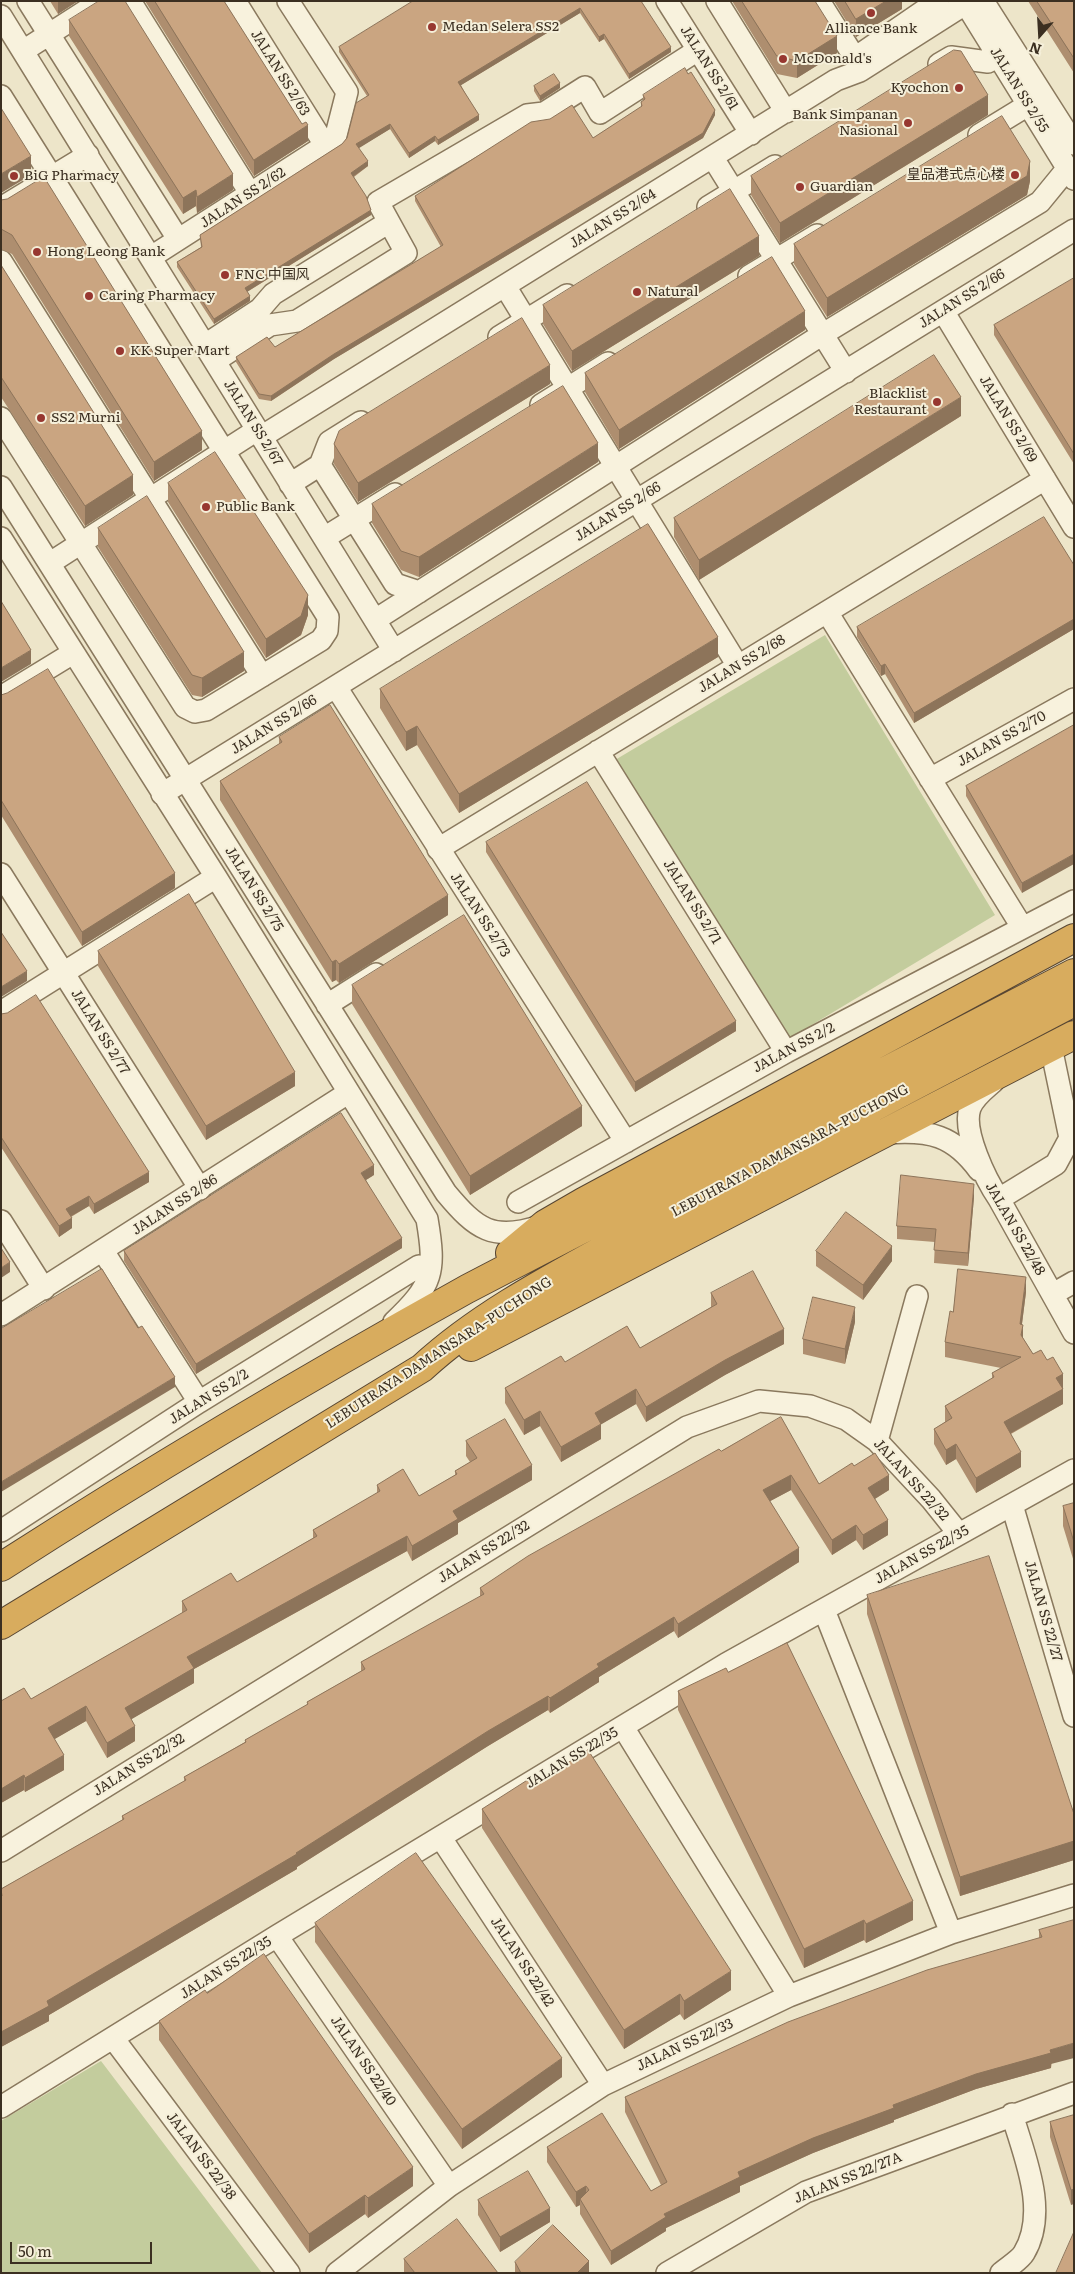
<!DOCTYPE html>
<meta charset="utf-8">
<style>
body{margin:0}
#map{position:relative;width:1075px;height:2274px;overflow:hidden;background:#ede5c9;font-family:Literata,serif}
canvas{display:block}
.frame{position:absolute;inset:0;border:2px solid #3b2f21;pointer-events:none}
.north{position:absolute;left:1015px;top:10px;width:50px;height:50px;-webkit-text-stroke:4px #f5efd9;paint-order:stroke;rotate:199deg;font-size:14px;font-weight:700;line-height:20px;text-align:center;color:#3b2f21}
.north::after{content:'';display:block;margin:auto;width:18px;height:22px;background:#3b2f21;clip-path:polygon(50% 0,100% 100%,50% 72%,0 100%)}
.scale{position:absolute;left:10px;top:2242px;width:142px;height:22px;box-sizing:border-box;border:2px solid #3b2f21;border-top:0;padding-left:6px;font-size:15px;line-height:18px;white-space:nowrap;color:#3b2f21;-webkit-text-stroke:4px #f5efd9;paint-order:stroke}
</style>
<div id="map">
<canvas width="1075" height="2274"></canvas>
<div class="frame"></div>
<div class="north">N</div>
<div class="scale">50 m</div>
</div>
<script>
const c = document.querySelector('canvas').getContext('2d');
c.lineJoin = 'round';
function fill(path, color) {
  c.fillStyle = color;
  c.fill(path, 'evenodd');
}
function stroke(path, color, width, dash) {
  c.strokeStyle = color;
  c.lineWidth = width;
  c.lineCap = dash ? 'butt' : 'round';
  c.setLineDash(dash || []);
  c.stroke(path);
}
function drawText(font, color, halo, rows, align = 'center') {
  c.font = font + ' Literata,"Noto Sans SC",serif';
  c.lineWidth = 4;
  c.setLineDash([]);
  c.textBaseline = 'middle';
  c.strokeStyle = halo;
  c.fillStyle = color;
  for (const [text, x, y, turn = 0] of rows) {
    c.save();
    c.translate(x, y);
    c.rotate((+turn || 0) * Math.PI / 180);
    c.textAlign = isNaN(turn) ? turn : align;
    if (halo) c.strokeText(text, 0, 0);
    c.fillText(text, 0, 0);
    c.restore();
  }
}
fill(new Path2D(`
 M825 635 995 915 785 1041 615 760Z
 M101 2061 262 2273H1V2121Z`), '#c3cc9d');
const minor = new Path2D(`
 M28 1 178 239
 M130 1 250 193
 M235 1 325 145
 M667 1 751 134
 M717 1 786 112
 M819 1 855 58
 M964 1 1074 179
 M983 1 1074 144
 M1 16 394 651
 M23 51 101 1
 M858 56 938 1
 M939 64 951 57 988 62 998 56
 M1 96 328 617 327 631 321 640 206 710 195 712 185 707 1 418
 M979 135 1028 105
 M713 158 846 372
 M708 207 775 166
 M1 208 88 155
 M151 257 335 139 347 92 288 1
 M1 261 262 676
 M749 276 817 235
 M505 286C583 413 660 540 738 666
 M943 311 1074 527
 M499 337 567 295
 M205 345 260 309 273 294 389 222
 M215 361 270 325 297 321 406 253 378 202 527 115 544 113 585 87 600 113 698 50
 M541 405 608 363
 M261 437 836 80 860 71 970 1
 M320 465 395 584 419 592
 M290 484 320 465 329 442 361 422
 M1 487 446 1193C476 1229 493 1242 540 1226
 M1 538 216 877 427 1219C436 1272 433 1285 394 1322
 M324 538 395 494
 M50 563 257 430
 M827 612 1022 927
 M375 620 823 334 1040 202 1067 169
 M336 687 626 1142
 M1 697 73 653
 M598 751 786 1052
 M930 779 1074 699
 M162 794 1074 230
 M438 849 1045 479
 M1 874 200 1189
 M327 1005 376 974
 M1 1012 216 877
 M993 1082C985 1089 974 1097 970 1108 962 1131 986 1180 999 1199L1074 1333
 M888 1133C930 1130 953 1135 979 1170
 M999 1199 1056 1164 1070 1138 1051 1047
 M518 1202 786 1052 1074 901
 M1 1221 44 1289
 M103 1251 199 1402
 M1053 1294 1074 1282
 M1 1315 348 1093
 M877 1441 917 1296
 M1012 1505 1074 1716
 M1 1531 199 1402 419 1266
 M824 1610 951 1933
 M623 1727 789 1996
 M441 1838 603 2085
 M1 1851 687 1427 759 1401 810 1406 846 1419 877 1441 931 1499 959 1534
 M277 1936 449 2186
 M113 2038 289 2273
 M1 2107 277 1936 726 1664 1074 1470
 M337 2273 449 2186 603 2085 789 1996 951 1933 1074 1895
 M667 2273 806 2192 1074 2093
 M1001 2273C1008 2267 1020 2260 1024 2253 1049 2211 1024 2156 1012 2114`);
const highway = new Path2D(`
 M510 1253 545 1224 583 1202 1074 938
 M471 1347 1074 1035
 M1 1567C153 1469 309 1377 467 1289L1074 973
 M1 1625 422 1368C485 1310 565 1271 639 1230L1074 1002`);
stroke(minor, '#8a795e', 24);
stroke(highway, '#584632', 30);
stroke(minor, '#f8f2dd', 21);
stroke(highway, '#d8ac5e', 28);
fill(new Path2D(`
 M50 1H78L58 14Z
 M145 1H224L308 141 254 176Z
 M413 1H641L671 52 629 79 604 39 599 42 580 13 461 85 479 120 438 145 435 141 409 158 390 129 358 148 368 166 354 177 371 215 247 292 250 301 214 324 177 267V262L201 247 200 235 342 144 347 138 367 96 339 52V47Z
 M732 1H815L837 53 797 78 777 74Z
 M834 1H902V9L856 37Z
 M1028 1H1074V73Z
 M69 20 233 190 197 213 196 206 183 214 69 36Z
 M534 86 560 88 540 101 534 91Z
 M643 95 715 115 703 138 334 359 271 401 259 399 236 362V357L275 347 441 247 415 201V196L593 138 641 107V102L643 101Z
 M988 115 780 243 751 195V176Z
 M1030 181 1027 195 827 317 794 264V244Z
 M1 200 202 450 154 481 12 254 1 249Z
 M759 256 572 371 543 324V305Z
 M1 265 133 495 85 526 1 397Z
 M1074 278V464L994 335V325Z
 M805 330 619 449 585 392V373Z
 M550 384 358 502 334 464V444Z
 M961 416 699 580 674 537V518Z
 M598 462 419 577 401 570 372 523V504Z
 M168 483 308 615 301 635 266 658 168 502Z
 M98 528 244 671 202 697 192 695 98 547Z
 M1074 565V629L914 723 885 674 881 676 857 637V627Z
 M718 657 459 813 417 745 406 751 380 708V689Z
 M1 695 175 888 82 946 1 815Z
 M1074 725 1022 893 966 796V786Z
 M279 737 448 915 339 983 336 980 332 982 220 800V781L279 744Z
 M486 842 736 1031 635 1092 486 852Z
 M98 951 295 1086 206 1140 98 966Z
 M352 985 582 1126 470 1195 352 1004Z
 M1 1014 149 1182 94 1214 89 1206 71 1217 72 1228 59 1237 1 1147Z
 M374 1175 366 1180 402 1248 196 1374 124 1261V1251Z
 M974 1197 968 1266 934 1263 935 1242 897 1239V1226Z
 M816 1251 892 1261 863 1300 816 1266Z
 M1026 1292 1022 1324 1023 1338 1033 1354 1047 1360 1063 1374V1404L1011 1434 1021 1467 976 1493 956 1459 946 1465 934 1444V1429L945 1422V1406L992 1379V1373L1001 1368 945 1357V1342L953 1312Z
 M711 1293 784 1344 725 1375 646 1422 636 1404 601 1424V1439L561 1462 540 1426 524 1435 505 1403V1388L565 1362 640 1348 711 1307Z
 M855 1322 845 1364 803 1354V1339Z
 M466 1441 532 1480 458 1523V1534L412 1561 407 1551 194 1669V1683L131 1719 135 1741 107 1758 86 1721 54 1739 64 1770 25 1792 24 1790 1 1803V1701L31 1699 182 1613V1601L237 1582 313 1538V1530L377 1493V1485L419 1496 455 1475V1471L470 1462 466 1456Z
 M721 1451 819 1484 854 1466 889 1490 875 1499 888 1535 863 1550 856 1540 832 1555 791 1490 770 1501 799 1562 678 1638 674 1631 599 1677V1682L550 1713 548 1710 488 1746 297 1867V1869L49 2015V2021L1 2047V1889L122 1820V1816L184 1782V1777L245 1742V1740L307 1705V1702L361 1671V1662L480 1597V1588Z
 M1074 1503V1562L1063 1526V1506Z
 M867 1595 1074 1814V1860L960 1896 867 1614Z
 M728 1672 913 1920 866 1943 864 1940 804 1968 678 1710V1691Z
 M533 1785 731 1990 684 2020 680 2014 624 2049 482 1828V1809Z
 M1074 1920 1051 2068 976 2089 894 2120V2122L813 2153 740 2186V2192L666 2228V2231L611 2265 580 2214V2205L576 2207 547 2162V2147L651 2191 661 2185 625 2112V2097L1039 1938V1930Z
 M315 1923 562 2077 462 2149 315 1942Z
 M207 1993 413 2186 368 2218 365 2214 309 2253 159 2040V2021Z
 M1074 2115 1071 2205 1050 2137V2122Z
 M478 2200 550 2222 500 2252 478 2215Z
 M404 2259 498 2273H404Z
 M515 2262 589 2273H515Z`), '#ae8e6f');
fill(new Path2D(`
 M58 1H78L58 14Z
 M886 1H902V9L856 37V19Z
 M580 8V13L458 87V82Z
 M604 34V39L599 42V37Z
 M837 36V53L797 78V61Z
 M671 47V52L629 79V74Z
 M560 83V88L540 101V96Z
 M988 95V115L780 243V223Z
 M715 110V115L703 138 334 359 271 401V396L334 354Z
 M479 115V120L438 145V140Z
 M390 124V129L356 150V144Z
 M308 125V141L254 176V160Z
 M435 136V141L409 158V153Z
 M31 156V175L1 193V174Z
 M368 161V166L351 178V173Z
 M1030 161V181L1027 195 827 317V298Z
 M233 174V190L197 213V197Z
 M196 190V206L183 214V198Z
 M371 210V215L245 293V288Z
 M759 236V256L572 371V351Z
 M250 296V301L214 324V319Z
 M805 311V330L619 449V430Z
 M550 365V384L358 502V483Z
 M961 397V416L699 580V560Z
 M202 431V450L154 481V462Z
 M598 443V462L419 577V557Z
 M133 475V495L85 526V506Z
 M308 595V615L301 635 266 658V639Z
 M1074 619V629L914 723V713Z
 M718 637V657L459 813V794Z
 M31 650V664L1 682V668Z
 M244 652V671L202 697V678Z
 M885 664V674L881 676V666Z
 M417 726V745L406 751V732Z
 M1074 854V864L1022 893V883Z
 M175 873V888L82 946V932Z
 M448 895V915L339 983V964Z
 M336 960V980L332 982V962Z
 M27 971V981L1 997V987Z
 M736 1021V1031L635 1092V1082Z
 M295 1072V1086L206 1140V1126Z
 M582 1106V1126L470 1195V1176Z
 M374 1165V1175L361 1183V1173Z
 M149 1172V1182L94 1214V1204Z
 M974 1184V1197L968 1266V1253Z
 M89 1196V1206L66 1219V1209Z
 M72 1218V1228L59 1237V1226Z
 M402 1238V1248L196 1374V1364Z
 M892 1246V1261L863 1300V1285Z
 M10 1262V1272L1 1278V1268Z
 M1026 1277V1292L1020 1339V1324Z
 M855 1307V1322L845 1364V1349Z
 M1023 1325V1340L1021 1335Z
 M784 1329V1344L725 1375 646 1422V1407L725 1360Z
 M1063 1374V1389L1056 1378Z
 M175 1377V1387L1 1492V1482Z
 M636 1389V1404L595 1428V1413Z
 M1063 1389V1404L1004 1437V1422Z
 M540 1411V1426L524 1435V1420Z
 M601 1424V1439L561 1462V1447Z
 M956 1444V1459L946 1465V1450Z
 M1021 1452V1467L976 1493V1478Z
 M532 1465V1480L458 1523V1534L412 1561V1546L453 1511Z
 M791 1475V1490L763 1505V1490Z
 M889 1475V1490L868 1503V1488Z
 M888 1520V1535L863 1550V1535Z
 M856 1525V1540L832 1555V1540Z
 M407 1536V1551L194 1669V1683L125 1723V1708L187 1657Z
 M799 1548V1562L678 1638V1624Z
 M674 1617V1631L599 1677V1682L550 1713V1698L597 1664Z
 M548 1696V1710L488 1746 297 1867V1869L49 2015V2021L1 2047V2032L47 2001 296 1853 488 1731Z
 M86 1706V1721L48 1743V1728Z
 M135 1726V1741L107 1758V1743Z
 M64 1755V1770L25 1792V1778Z
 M24 1775V1790L1 1803V1789Z
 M1074 1841V1860L960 1896V1877Z
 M913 1901V1920L866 1943V1924Z
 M864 1920V1940L804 1968V1949Z
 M731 1971V1990L684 2020V2001Z
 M680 1994V2014L624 2049V2030Z
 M1074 2043V2058L1051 2064V2068L976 2089 894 2120V2122L813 2153 740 2186V2192L666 2228V2231L611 2265V2251L664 2214 738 2172 813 2138 893 2105 976 2074 1050 2050Z
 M562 2058V2077L462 2149V2129Z
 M413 2167V2186L368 2218V2198Z
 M586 2186V2201L580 2199V2205L576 2207V2192Z
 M1074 2189V2204L1071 2205V2190Z
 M365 2195V2214L309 2253V2234Z
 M550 2208V2222L500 2252V2237Z
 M589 2261V2273H577Z`), '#8d745a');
const building = new Path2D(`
 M99 1H125L233 174 197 197 196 190 183 198 69 20Z
 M155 1H224L302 124 306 122 308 125 254 160Z
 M413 1H641L671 47 629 74 604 34 599 37 580 8 458 82 479 115 438 140 435 136 409 153 390 124 356 144 368 161 351 173 366 196 371 210 245 288 250 296 214 319 177 262 202 247 200 235 342 144 347 138 356 103 369 95 339 47Z
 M742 1H815L837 36 797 61 777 56Z
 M845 1H886L856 19Z
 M1037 1H1074V58Z
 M954 50 961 51 988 95 780 223 751 176Z
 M685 68 688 74 691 72 715 110 703 133 334 354 271 396 259 394 236 357 267 337 275 347 443 245 415 196 531 122 550 119 572 105 593 138 642 106 641 102 645 99 643 95Z
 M554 74 560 83 540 96 534 86Z
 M1 108 31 156 1 174Z
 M1002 116 1030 161 1027 176 827 298 794 244Z
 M44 177 202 431 154 462 12 235 1 229V200L7 199Z
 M730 189 759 236 572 351 543 305Z
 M772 257 805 311 619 430 585 373Z
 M1 265 133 475 85 506 1 377Z
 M1074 278V454L994 325Z
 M522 318 550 365 358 483 334 444 339 431Z
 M934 355 961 397 699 560 674 518Z
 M563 386 598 443 419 557 401 551 372 504Z
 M215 452 308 595 301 616 266 639 168 483Z
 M147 496 244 652 202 678 192 675 98 528Z
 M1044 517 1074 565V619L914 713 885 664 881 666 857 627Z
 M648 524 718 637 459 794 417 726 406 732 380 689Z
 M1 601 31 650 1 668Z
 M48 669 175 873 82 932 1 800V695L7 693Z
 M330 705 448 895 339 964 336 960 332 962 220 781 282 742 279 737Z
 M1074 725V854L1022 883 966 786Z
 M587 782 736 1021 635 1082 486 842Z
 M189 894 295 1072 206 1126 98 951Z
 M464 915 582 1106 470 1176 352 985Z
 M1 932 27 971 1 987Z
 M36 995 149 1172 94 1204 89 1196 66 1209 72 1218 59 1226 1 1137V1014L7 1013Z
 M341 1113 374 1165 361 1173 402 1238 196 1364 124 1251Z
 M901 1175 974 1184 968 1253 934 1250 936 1229 897 1226Z
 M846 1212 892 1246 863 1285 816 1251Z
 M1 1248 10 1262 1 1268Z
 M102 1269 138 1328 142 1326 175 1377 1 1482V1329Z
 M958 1269 1026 1277 1020 1324 1023 1325 1021 1335 1033 1354 1041 1350 1047 1360 1053 1357 1063 1374 1056 1378 1063 1389 1004 1422 1021 1452 976 1478 956 1444 946 1450 934 1429 952 1418 945 1406 994 1377 992 1373 1021 1357 945 1342 950 1311 953 1312Z
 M753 1271 784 1329 725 1360 646 1407 636 1389 595 1413 601 1424 561 1447 540 1411 524 1420 505 1388 561 1356 565 1362 627 1326 640 1348 717 1304 711 1293Z
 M813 1297 855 1307 845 1349 803 1339Z
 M781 1417 819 1484 852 1463 854 1466 875 1453 889 1475 868 1488 888 1520 863 1535 856 1525 832 1540 791 1475 763 1490 799 1548 678 1624 674 1617 597 1664 599 1667 550 1698 548 1696 488 1731 296 1853 297 1854 47 2001 49 2006 1 2032V1896H2L1 1889 124 1819 122 1816 186 1780 184 1777 246 1742 245 1740 308 1704 307 1702 365 1669 361 1662 484 1594 480 1588 528 1556 719 1449 721 1451Z
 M505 1419 532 1465 453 1511 458 1519 412 1546 407 1536 187 1657 194 1668 125 1708 135 1726 107 1743 86 1706 48 1728 64 1755 25 1778 24 1775 1 1789V1701L24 1688 31 1699 187 1610 182 1601 231 1573 237 1582 317 1536 313 1530 380 1491 377 1485 403 1469 419 1496 457 1474 455 1471 477 1458 466 1441Z
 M1074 1503V1542L1063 1506Z
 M989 1556 1074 1814V1841L960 1877 867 1595Z
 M787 1643 913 1901 866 1924 864 1920 804 1949 678 1691 726 1668 728 1672Z
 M588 1750 731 1971 684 2001 680 1994 624 2030 482 1809 529 1779 533 1785Z
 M416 1853 562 2058 462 2129 315 1923Z
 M1074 1920V2043L1050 2050 1051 2053 976 2074 893 2105 894 2108 813 2138 738 2172 740 2177 664 2214 666 2217 611 2251 580 2199 589 2190 586 2186 576 2192 547 2147 602 2113 651 2191 667 2182 625 2097 788 2022 927 1970 1042 1937 1039 1930Z
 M264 1954 413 2167 368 2198 365 2195 309 2234 159 2021 205 1990 207 1993Z
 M1074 2115V2189L1071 2190 1050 2122Z
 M528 2171 550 2208 500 2237 478 2200Z
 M457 2219 498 2273H415L404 2259Z
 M553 2225 589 2261 577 2273H521L515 2262Z
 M1074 2232V2273H1056Z`);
fill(building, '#caa581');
stroke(building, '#8d745a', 1);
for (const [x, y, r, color] of [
 [871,13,5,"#973730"],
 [432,27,5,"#973730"],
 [783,59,5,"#973730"],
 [959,88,5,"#973730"],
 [908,123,5,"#973730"],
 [1015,175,5,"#973730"],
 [14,176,5,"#973730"],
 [800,187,5,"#973730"],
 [37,252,5,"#973730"],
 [225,275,5,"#973730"],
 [637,292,5,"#973730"],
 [89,296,5,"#973730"],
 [120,351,5,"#973730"],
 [937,402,5,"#973730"],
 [41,418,5,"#973730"],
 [206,507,5,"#973730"]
]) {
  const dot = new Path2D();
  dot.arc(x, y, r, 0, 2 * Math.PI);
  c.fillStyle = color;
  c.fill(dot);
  stroke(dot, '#f5efd9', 2);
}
drawText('14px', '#3b2f21', '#f5efd9', [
 ["Medan Selera SS2",442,27],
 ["Alliance Bank",871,29,"center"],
 ["McDonald's",793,59],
 ["Kyochon",949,88,"right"],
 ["Bank Simpanan",898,115,"right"],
 ["Nasional",898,131,"right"],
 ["皇品港式点心楼",1005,175,"right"],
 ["BiG Pharmacy",24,176],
 ["Guardian",810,187],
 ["Hong Leong Bank",47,252],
 ["FNC 中国风",235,275],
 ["Natural",647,292],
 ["Caring Pharmacy",99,296],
 ["KK Super Mart",130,351],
 ["Blacklist",927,394,"right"],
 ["Restaurant",927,410,"right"],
 ["SS2 Murni",51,418],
 ["Public Bank",216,507]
], 'left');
drawText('14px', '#3b2f21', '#f5efd9', [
 ["JALAN SS 2/61",709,68,58],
 ["JALAN SS 2/63",280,73,58],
 ["JALAN SS 2/55",1019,90,58],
 ["JALAN SS 2/62",243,198,-33],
 ["JALAN SS 2/64",613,219,-32],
 ["JALAN SS 2/66",962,299,-32],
 ["JALAN SS 2/69",1008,419,59],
 ["JALAN SS 2/67",253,423,58],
 ["JALAN SS 2/66",618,512,-32],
 ["JALAN SS 2/68",742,664,-31],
 ["JALAN SS 2/66",274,725,-32],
 ["JALAN SS 2/70",1002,739,-29],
 ["JALAN SS 2/75",254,889,58],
 ["JALAN SS 2/71",692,902,58],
 ["JALAN SS 2/73",480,915,57],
 ["JALAN SS 2/77",100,1032,58],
 ["JALAN SS 2/2",794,1048,-28],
 ["LEBUHRAYA DAMANSARA–PUCHONG",790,1151,-28],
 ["JALAN SS 2/86",175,1205,-33],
 ["JALAN SS 22/48",1015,1229,60],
 ["LEBUHRAYA DAMANSARA–PUCHONG",439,1353,-33],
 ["JALAN SS 2/2",209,1397,-32],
 ["JALAN SS 22/32",911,1480,48],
 ["JALAN SS 22/32",484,1552,-32],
 ["JALAN SS 22/35",922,1555,-29],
 ["JALAN SS 22/27",1043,1611,74],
 ["JALAN SS 22/35",572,1758,-31],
 ["JALAN SS 22/32",139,1765,-32],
 ["JALAN SS 22/42",522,1962,57],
 ["JALAN SS 22/35",226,1968,-32],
 ["JALAN SS 22/33",685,2045,-25],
 ["JALAN SS 22/40",363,2061,56],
 ["JALAN SS 22/38",201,2156,53],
 ["JALAN SS 22/27A",848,2178,-22]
]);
</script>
